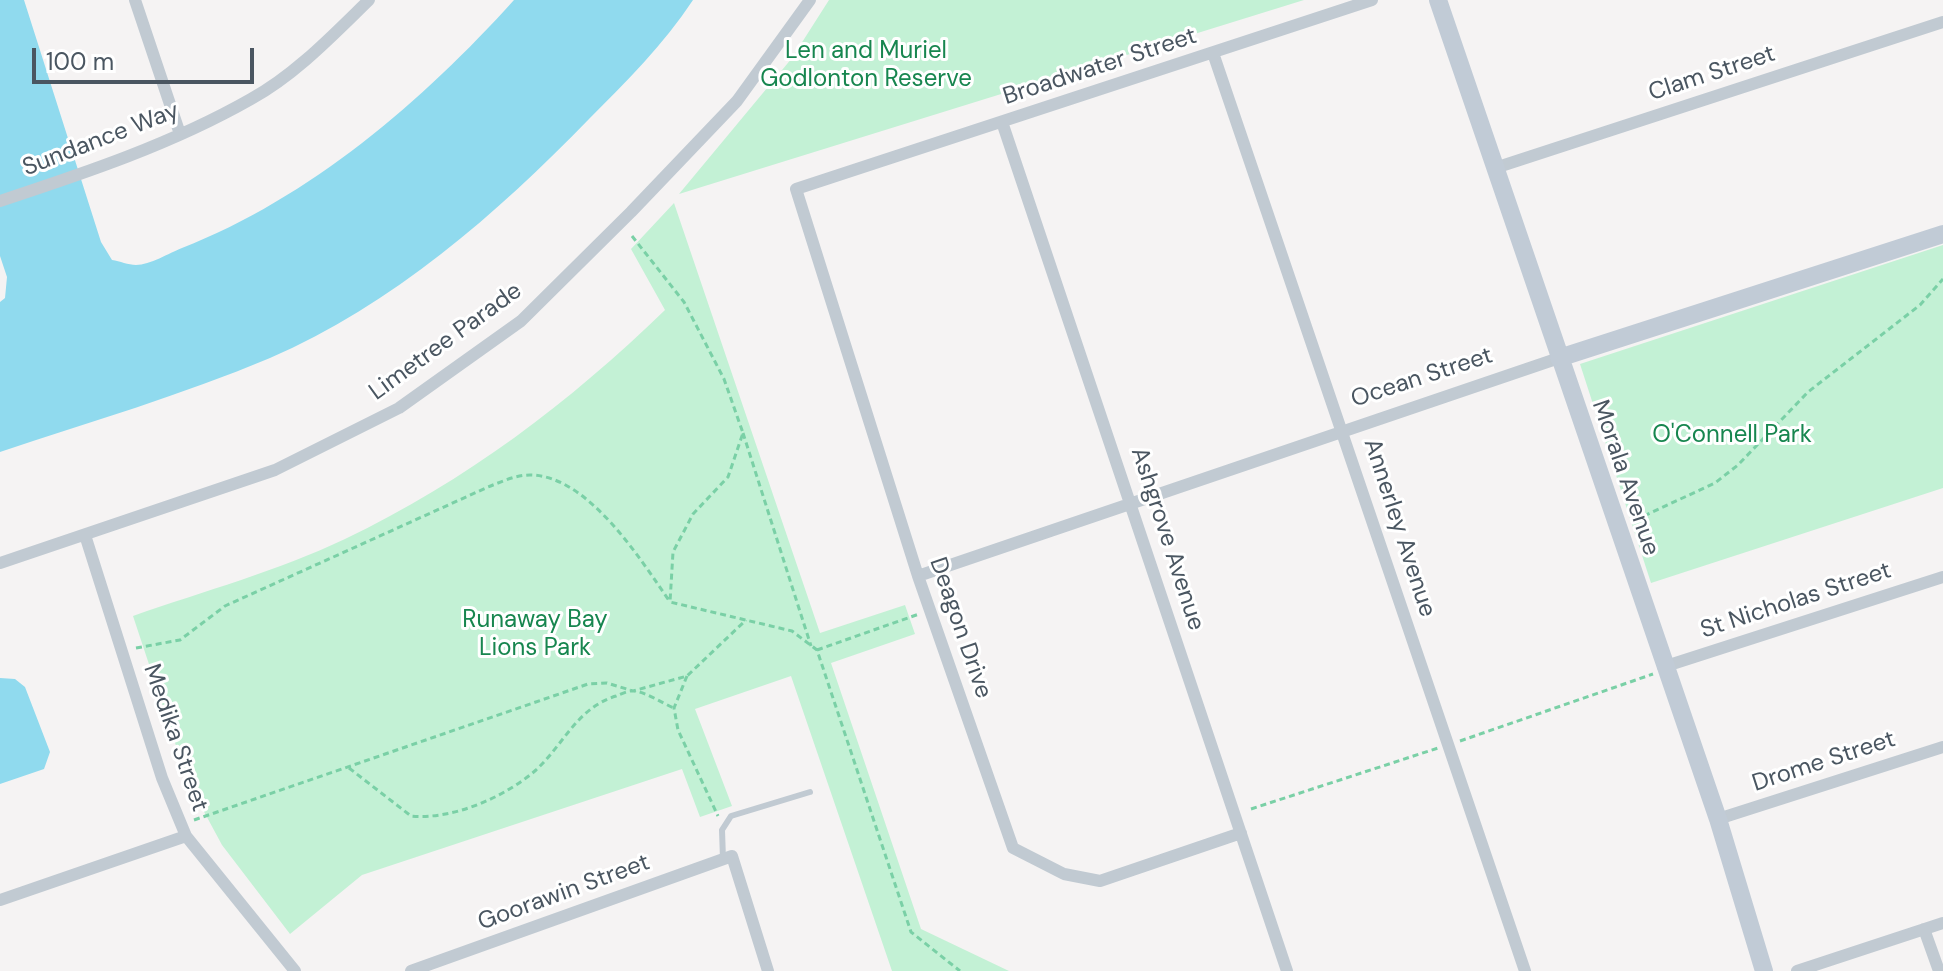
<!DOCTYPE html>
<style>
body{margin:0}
#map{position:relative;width:1943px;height:971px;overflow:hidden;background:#f5f3f3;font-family:"DM Sans",sans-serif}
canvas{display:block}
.scale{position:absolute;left:32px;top:48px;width:222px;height:36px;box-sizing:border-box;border:4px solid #4a5661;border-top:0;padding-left:10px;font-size:24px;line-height:28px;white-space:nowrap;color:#4a5661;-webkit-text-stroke:6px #fff;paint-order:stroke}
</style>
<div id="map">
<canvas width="1943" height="971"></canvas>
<div class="scale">100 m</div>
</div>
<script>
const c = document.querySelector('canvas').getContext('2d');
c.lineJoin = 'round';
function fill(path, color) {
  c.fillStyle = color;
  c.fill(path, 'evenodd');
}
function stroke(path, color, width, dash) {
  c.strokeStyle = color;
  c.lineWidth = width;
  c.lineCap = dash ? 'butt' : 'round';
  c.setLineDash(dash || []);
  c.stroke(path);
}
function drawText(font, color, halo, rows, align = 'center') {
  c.font = font + ' "DM Sans",sans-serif';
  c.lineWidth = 6;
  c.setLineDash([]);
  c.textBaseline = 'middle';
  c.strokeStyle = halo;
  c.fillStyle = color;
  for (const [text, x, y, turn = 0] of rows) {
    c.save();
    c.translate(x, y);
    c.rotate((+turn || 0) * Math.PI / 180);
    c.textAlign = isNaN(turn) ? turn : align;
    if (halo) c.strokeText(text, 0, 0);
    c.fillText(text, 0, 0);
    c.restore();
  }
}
fill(new Path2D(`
 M829 0H1304L679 194 792 58Z
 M674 203 820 633 905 605 915 634 831 663 921 929 1009 971H892L791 676 695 709 732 806 700 817 682 769 362 875 290 934 222 845 188 782 133 616C204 591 278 571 345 539 466 481 569 403 665 310L631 249Z
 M1943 245V488L1651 583 1580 364Z`), '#c3f1d5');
fill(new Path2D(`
 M0 0H24L101 242 112 260C120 261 128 265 136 265 150 265 169 253 182 248 310 198 423 101 514 0H693C664 44 626 82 589 119 497 214 392 305 270 358 182 395 90 422 0 452V302L5 298 7 277 0 256Z
 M0 678 15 679 25 687 50 752 44 769 0 784Z`), '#90daee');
stroke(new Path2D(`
 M632 236 684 302 724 379 743 433 728 477 693 514 673 552 670 602 792 631 817 650 911 932 960 971
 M743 433 811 646
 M1635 520 1715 483 1738 465 1808 392 1920 305 1943 279
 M136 648 180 640 225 606 488 487C501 482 515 475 530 475 588 475 641 560 670 602
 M817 650 919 614
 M687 676 674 708 678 730 718 816
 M1460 741 1653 674
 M349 768 411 816C453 820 505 797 536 770 564 744 577 708 616 696 621 694 629 690 634 691 646 692 662 703 674 708
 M1251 809 1438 748
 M194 820 588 684 607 683 633 691 687 676 746 620`), '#7ad0a6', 3, [6, 4]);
stroke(new Path2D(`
 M723 859 722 830 731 816 810 792`), '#c1cad2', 6);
stroke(new Path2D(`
 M135 0 180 134
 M1213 53 1525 971
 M1002 122 1287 971
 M1495 168 1943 22
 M0 201C85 173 172 144 251 99 295 75 333 35 369 0
 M85 535 162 778 186 836 295 971
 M0 563 275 470 399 408 521 321 631 212 737 101 810 0
 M918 576 1559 358
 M1663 667 1943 577
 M1718 819 1943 747
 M1241 833 1100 881 1064 874 1013 848 918 576 796 189 1372 0
 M0 900 186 836
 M1924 929 1939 971
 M411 971 732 856 768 971
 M1797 971 1943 923`), '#c1cad2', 12);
stroke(new Path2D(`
 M1438 0 1718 819 1764 971
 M1559 358 1943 234`), '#c1cbd6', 18);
drawText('24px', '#17864f', '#fff', [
 ["Len and Muriel",866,52],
 ["Godlonton Reserve",866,80],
 ["O'Connell Park",1732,436],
 ["Runaway Bay",535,621],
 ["Lions Park",535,649]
]);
drawText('24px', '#4a5661', '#fff', [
 ["Broadwater Street",1100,67,-18],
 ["Clam Street",1712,74,-18],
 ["Sundance Way",101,140,-21],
 ["Limetree Parade",446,342,-36],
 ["Ocean Street",1422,378,-18],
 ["Morala Avenue",1625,478,71],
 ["Annerley Avenue",1399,528,72],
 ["Ashgrove Avenue",1167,539,72],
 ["St Nicholas Street",1796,601,-18],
 ["Deagon Drive",960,628,71],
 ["Medika Street",175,738,71],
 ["Drome Street",1824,762,-18],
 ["Goorawin Street",564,893,-20]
]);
</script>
